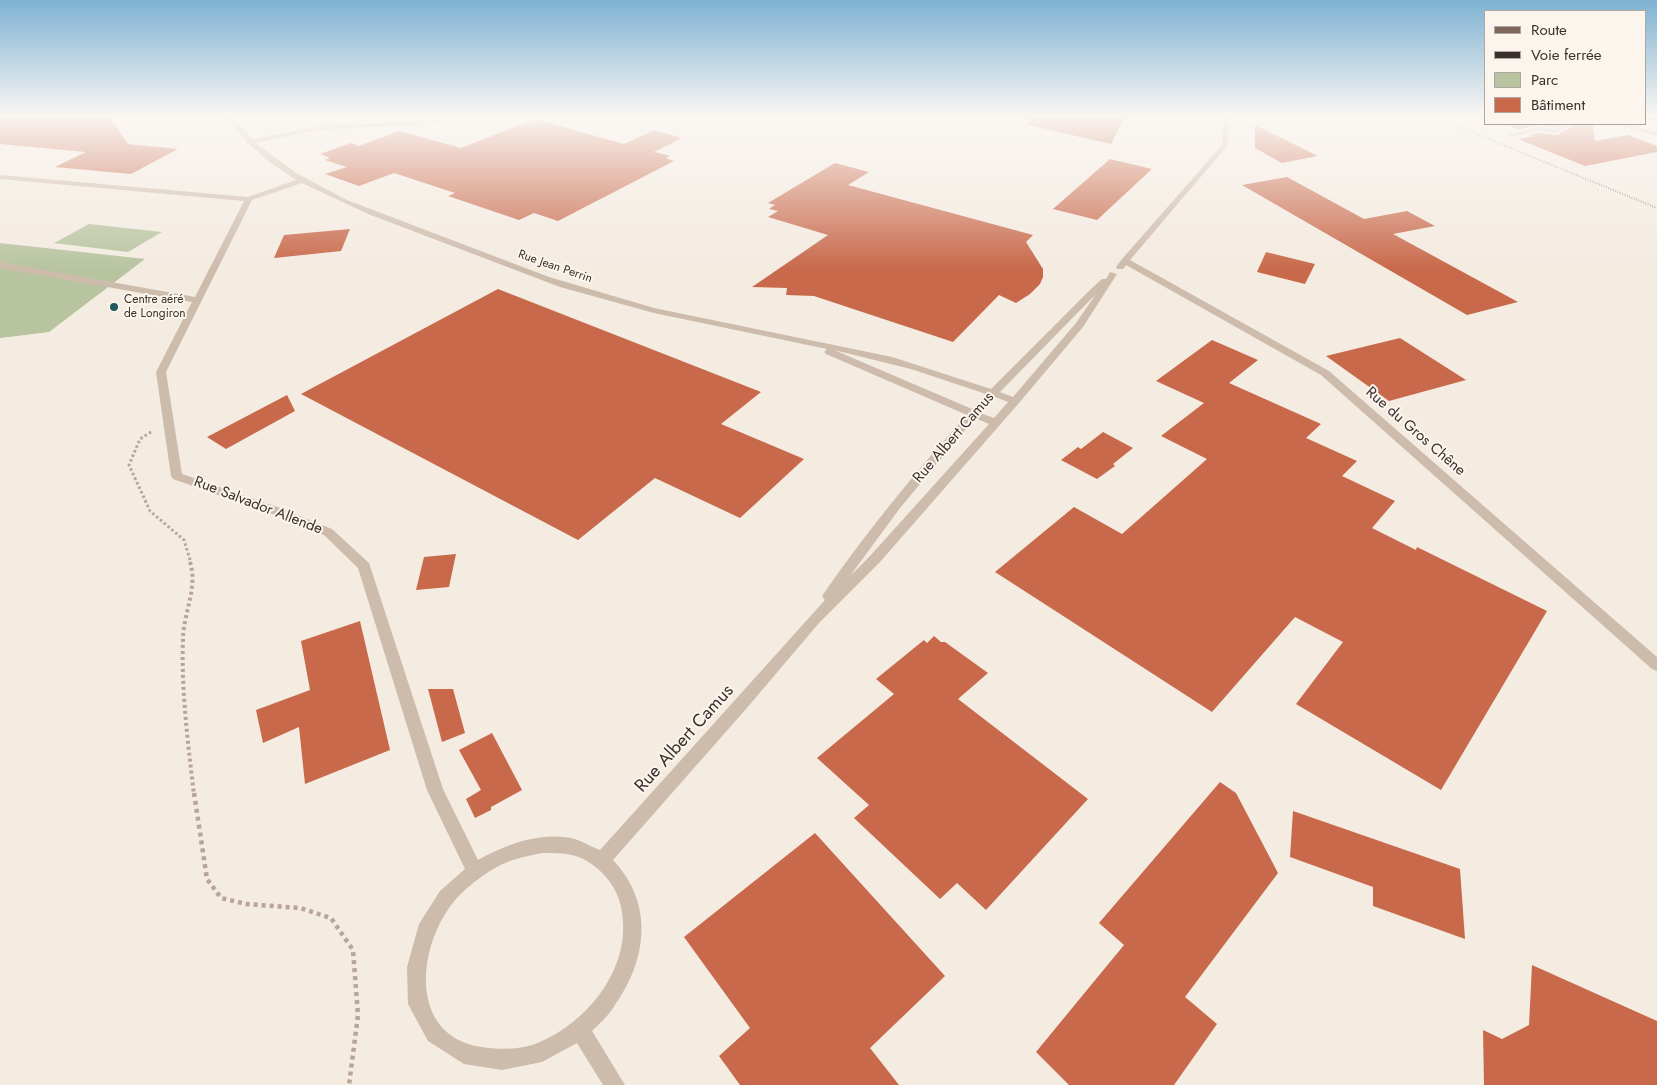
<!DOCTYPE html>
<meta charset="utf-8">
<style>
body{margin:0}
#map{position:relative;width:1657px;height:1085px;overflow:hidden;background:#f4ebe1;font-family:Jost,sans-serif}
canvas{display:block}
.legend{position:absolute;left:1484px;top:10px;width:162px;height:115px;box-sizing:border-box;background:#fbf5ee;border:1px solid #aea6a0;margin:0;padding:6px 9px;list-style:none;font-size:15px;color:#3b302b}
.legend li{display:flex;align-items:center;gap:10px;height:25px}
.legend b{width:25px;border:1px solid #aea6a0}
</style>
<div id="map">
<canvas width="1657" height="1085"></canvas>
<ul class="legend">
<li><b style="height:6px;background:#7d675c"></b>Route</li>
<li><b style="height:6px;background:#3b302b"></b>Voie ferrée</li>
<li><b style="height:14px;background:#b8c4a0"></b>Parc</li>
<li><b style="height:14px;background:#c8694b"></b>Bâtiment</li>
</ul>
</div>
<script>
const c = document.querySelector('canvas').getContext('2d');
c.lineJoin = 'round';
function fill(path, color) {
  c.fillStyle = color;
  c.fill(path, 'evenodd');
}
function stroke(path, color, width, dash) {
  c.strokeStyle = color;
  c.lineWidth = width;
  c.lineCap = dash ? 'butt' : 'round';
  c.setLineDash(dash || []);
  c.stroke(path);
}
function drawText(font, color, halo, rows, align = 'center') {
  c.font = font + ' Jost,sans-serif';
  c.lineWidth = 4;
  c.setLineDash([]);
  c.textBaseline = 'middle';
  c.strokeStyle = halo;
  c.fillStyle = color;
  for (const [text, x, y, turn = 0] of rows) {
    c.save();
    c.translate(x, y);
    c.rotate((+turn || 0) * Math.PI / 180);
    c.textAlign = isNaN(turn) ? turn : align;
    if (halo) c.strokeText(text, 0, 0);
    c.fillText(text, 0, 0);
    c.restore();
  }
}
fill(new Path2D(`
 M89 224 162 232 128 252 54 243Z
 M0 243 145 259 49 332 0 338Z`), '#b8c4a0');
fill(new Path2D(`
 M0 117H110L128 144 178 149 131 174 55 167 86 152 0 144Z
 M1029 117H1125L1111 144 1028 125Z
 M535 119 624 144 654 130 682 138 654 152 670 156 666 158 674 161 558 221 534 213 519 220 448 196 455 193 394 173 359 186 325 174 347 167 325 160 330 158 320 154 351 143 359 146 399 131 461 148Z
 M1506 124H1559L1554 127 1537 125 1518 130Z
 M1575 124H1593L1595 141 1628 135 1657 146V152L1585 166 1518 139 1535 136 1530 135 1537 133 1557 135Z
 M1255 125 1318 156 1282 163 1255 148Z
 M1110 159 1152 169 1097 220 1053 209Z
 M835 163 869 172 848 185 1033 235 1026 242 1043 269V277L1040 284 1030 294 1016 303 999 295 953 342 814 296 786 295 787 288 752 287 828 235 768 217 778 211 769 209 775 205 768 203Z
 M1287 177 1364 219 1407 211 1435 226 1393 234 1518 302 1467 315 1242 185Z
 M350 229 341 251 274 258 284 235Z
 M1266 252 1315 264 1305 284 1257 272Z
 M498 289 761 392 721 424 804 459 740 518 655 478 578 540 301 394Z
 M1400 338 1466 380 1389 401 1326 356Z
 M1212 340 1258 360 1229 383 1321 424 1306 438 1357 461 1342 476 1395 501 1372 528 1416 550 1417 547 1547 611 1441 790 1296 704 1343 642 1295 617 1212 712 995 572 1074 507 1122 534 1207 459 1161 436 1204 403 1156 381Z
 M287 395 295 411 226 449 207 437Z
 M1103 432 1133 448 1113 464 1115 466 1097 479 1061 460 1078 447 1081 449Z
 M456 554 449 587 416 590 424 557Z
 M360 621 390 750 305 784 299 727 263 743 256 710 310 690 301 641Z
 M934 636 941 642H945L988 673 958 699 1088 799 986 910 957 883 940 899 854 818 869 805 817 758 894 694 876 679 924 640 927 643Z
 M428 689H453L465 733 442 742Z
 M492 733 522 790 491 807V810L475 818 466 799 481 790 459 750Z
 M1220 782 1236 793 1278 873 1185 997 1217 1024 1174 1085H1069L1036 1052 1124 945 1099 923Z
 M1293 811 1460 869 1465 939 1373 906V887L1290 857Z
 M815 833 945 976 870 1048 899 1085H740L719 1056 750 1028 684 937Z
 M1532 965 1657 1021V1085H1484L1483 1030 1502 1039 1529 1025Z`), '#c8694b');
stroke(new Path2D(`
 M151 432 140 439 129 465 150 511 184 540 191 563`), '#b9a596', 3, [2.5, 2.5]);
stroke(new Path2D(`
 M190 562C198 587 184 612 183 638 181 690 188 743 194 795`), '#b9a596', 4, [3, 3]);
stroke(new Path2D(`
 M194 793 207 879 221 898 246 904 300 908 331 918 353 950 358 1015 349 1085`), '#b9a596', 4.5, [4, 4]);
fill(new Path2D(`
 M226 117H233L252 139 319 126 441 120 442 121 439 123 319 130 256 143 296 173 347 200 549 277 654 308 892 357 991 389 1091 289 1102 279H1106L1110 272 1117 274 1083 327 1019 403 880 562 819 623 746 709 613 860C655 905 647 961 613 1008 607 1017 599 1024 592 1031L625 1085H603L577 1043 542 1062 502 1070 464 1064 428 1041 408 1004 407 967 419 924 440 891 465 869 427 790 358 568 324 535 272 514 173 479 171 476 156 372 192 302 0 268V262L195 297 244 201 0 179V175L248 197 296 180 267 160 249 144 246 143V141ZM302 183 368 214 560 287 654 313 827 349 824 352 826 354 967 415C916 471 868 530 824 593L822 596 825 600 600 850C592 847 583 842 575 839 541 831 507 844 478 860L443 789 369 563 332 529 280 508 182 474 166 372 252 200ZM1096 294 1076 323 1013 397 1000 392ZM834 350 911 369 986 394 972 409ZM995 397 1008 402 994 418 980 413ZM975 418 989 424 870 556 850 576 900 508ZM542 853C552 853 563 853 572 855 586 858 597 867 606 877 618 891 622 905 623 922 626 974 586 1022 540 1042 522 1050 500 1050 481 1047 409 1036 417 949 452 904 465 887 493 866 513 860 522 857 532 855 542 853Z
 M1224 117H1230L1227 146 1130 260 1329 371 1657 657V671L1652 669 1321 375 1126 265 1123 269H1117L1116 267 1122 259 1222 145Z
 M1562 124H1573L1556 133 1537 131 1510 137 1507 135 1537 127 1555 129Z
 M1615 124H1625L1657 132V136Z`), '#cdbbac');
fill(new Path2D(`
 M1646 117 1657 118V122L1646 119Z`), '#7d675c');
stroke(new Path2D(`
 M1435 117 1657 208`), '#3b302b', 2, [0.5, 2]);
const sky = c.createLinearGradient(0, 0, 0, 269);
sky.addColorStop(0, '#7eb2d2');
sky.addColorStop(0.43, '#faf6f2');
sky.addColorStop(1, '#faf6f200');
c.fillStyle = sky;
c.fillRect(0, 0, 1657, 269);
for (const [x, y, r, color] of [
 [114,307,5,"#1f5a5e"]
]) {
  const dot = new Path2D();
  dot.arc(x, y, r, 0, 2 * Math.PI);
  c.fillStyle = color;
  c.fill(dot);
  stroke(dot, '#fbf5ee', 2);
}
drawText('12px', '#3b302b', '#fbf5ee', [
 ["Rue Jean Perrin",555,267,19]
]);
drawText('12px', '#3b302b', '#fbf5ee', [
 ["Centre aéré",124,300],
 ["de Longiron",124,314]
], 'left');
drawText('15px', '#3b302b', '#fbf5ee', [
 ["Rue du Gros Chêne",1415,432,41],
 ["Rue Albert Camus",954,438,-49],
 ["Rue Salvador Allende",258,506,21]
]);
drawText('18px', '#3b302b', '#fbf5ee', [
 ["Rue Albert Camus",685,739,-48]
]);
</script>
